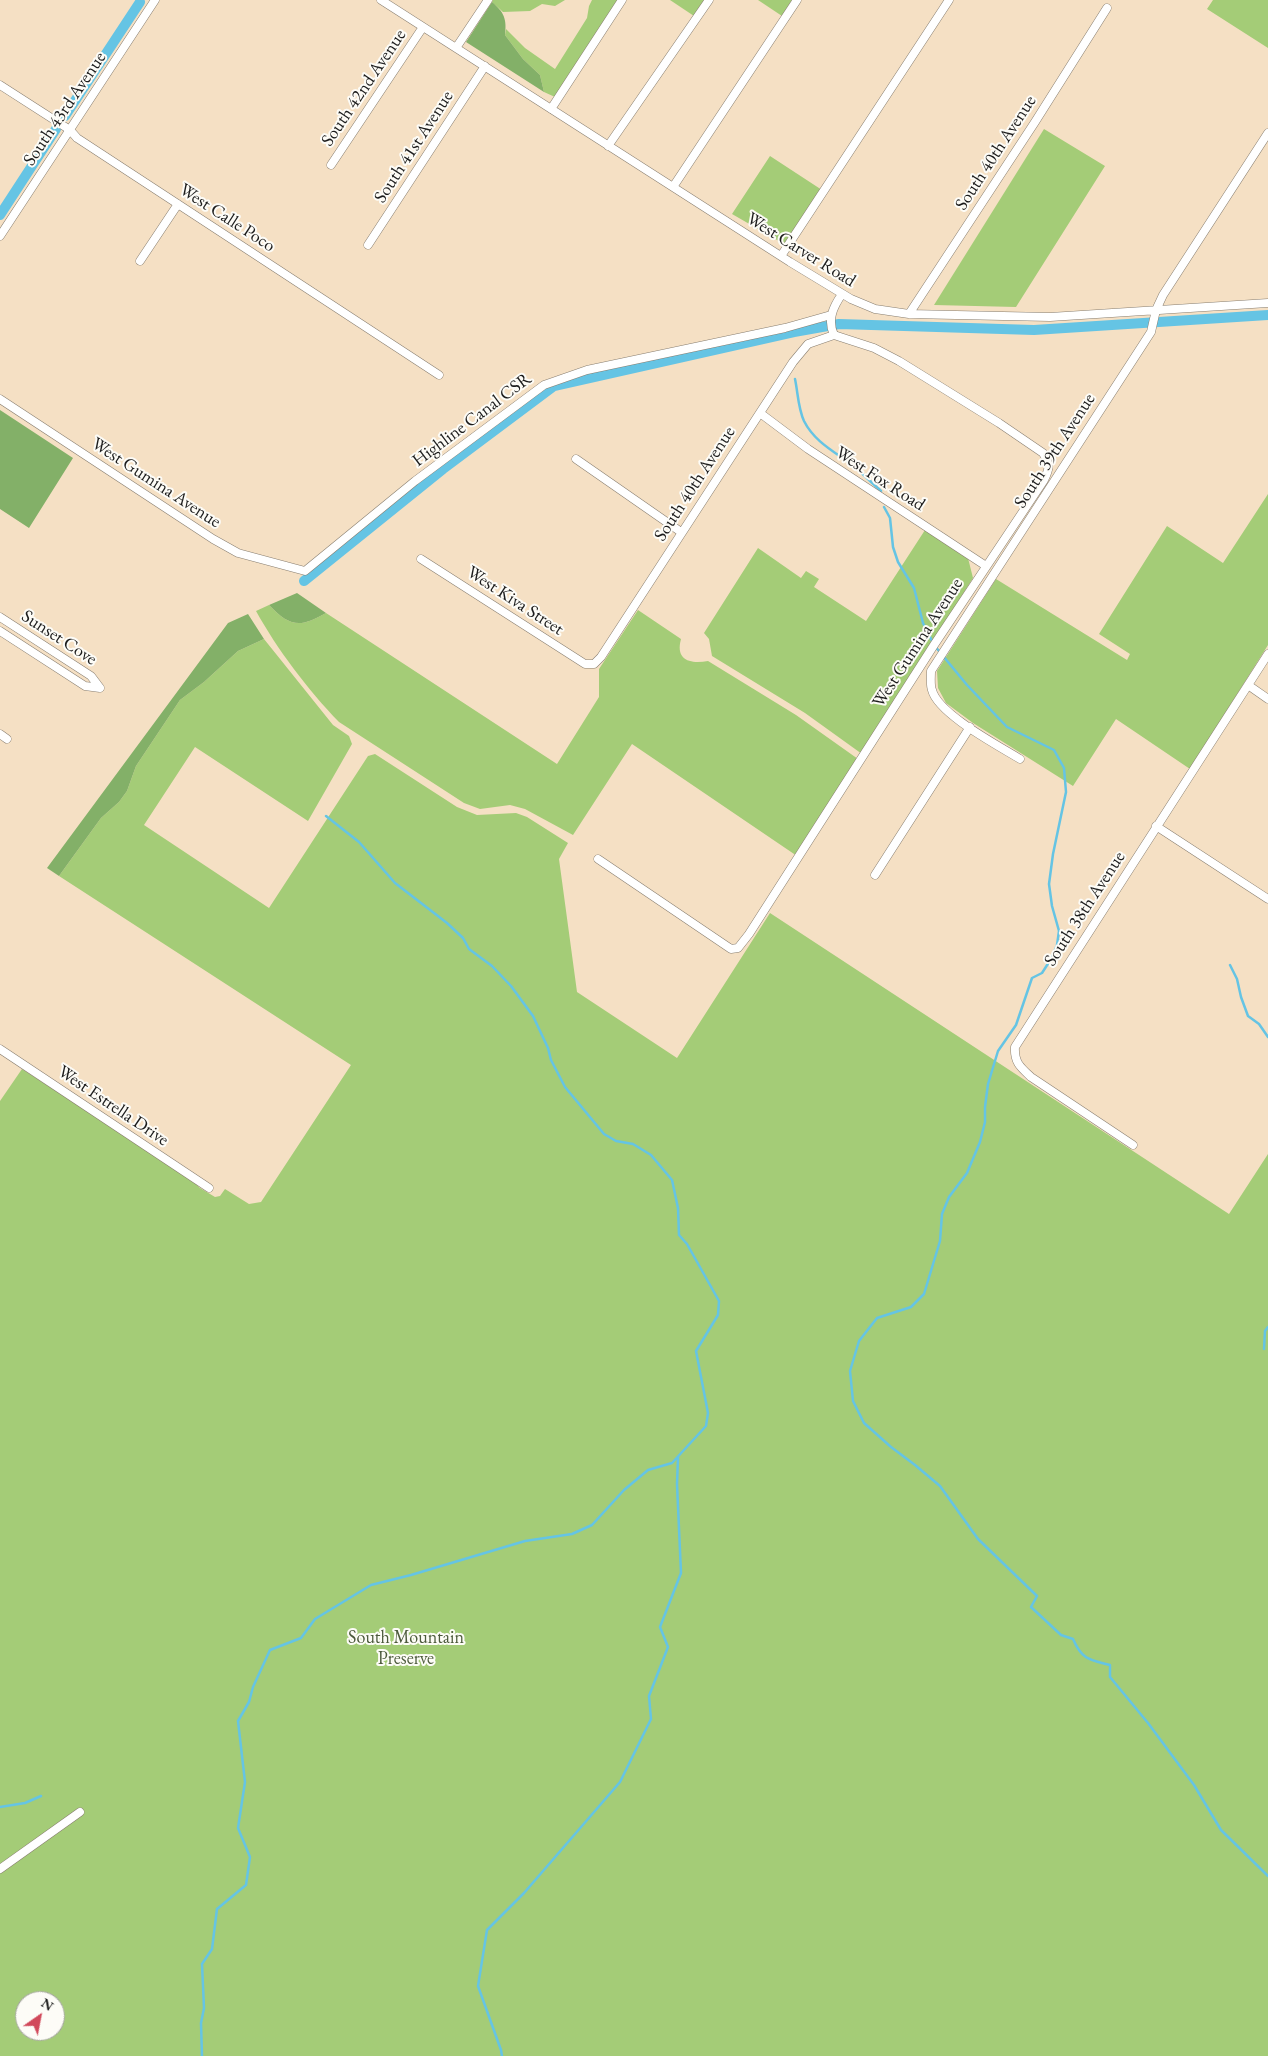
<!DOCTYPE html>
<style>
body{margin:0}
#map{position:relative;width:1268px;height:2056px;overflow:hidden;background:#f5e0c4;font-family:"EB Garamond",serif}
canvas{display:block}
.north{position:absolute;left:15px;top:1991px;width:50px;height:50px;box-sizing:border-box;background:#fdfcf7;border:1px solid #a3a29f;border-radius:50%;rotate:33deg;font-size:14px;font-weight:700;line-height:20px;text-align:center;color:#1c1c1c}
.north::after{content:'';display:block;margin:auto;width:18px;height:22px;background:#d1495b;clip-path:polygon(50% 0,100% 100%,50% 72%,0 100%)}
</style>
<div id="map">
<canvas width="1268" height="2056"></canvas>
<div class="north">N</div>
</div>
<script>
const c = document.querySelector('canvas').getContext('2d');
c.lineJoin = 'round';
function fill(path, color) {
  c.fillStyle = color;
  c.fill(path, 'evenodd');
}
function stroke(path, color, width, dash) {
  c.strokeStyle = color;
  c.lineWidth = width;
  c.lineCap = dash ? 'butt' : 'round';
  c.setLineDash(dash || []);
  c.stroke(path);
}
function drawText(font, color, halo, rows, align = 'center') {
  c.font = font + ' "EB Garamond",serif';
  c.lineWidth = 4;
  c.setLineDash([]);
  c.textBaseline = 'middle';
  c.strokeStyle = halo;
  c.fillStyle = color;
  for (const [text, x, y, turn = 0] of rows) {
    c.save();
    c.translate(x, y);
    c.rotate((+turn || 0) * Math.PI / 180);
    c.textAlign = isNaN(turn) ? turn : align;
    if (halo) c.strokeText(text, 0, 0);
    c.fillText(text, 0, 0);
    c.restore();
  }
}
fill(new Path2D(`
 M493 0H565L555 6 542 4 530 11 503 12 492 2Z
 M592 0H618L555 97 544 92 540 75 523 59 505 35 506 29 525 48 555 69 587 18 589 6Z
 M670 0H705L694 16Z
 M758 0H792L782 16Z
 M1213 0H1268V48L1207 9Z
 M1044 129 1105 166 1016 307 934 305Z
 M770 156 822 190 784 244 732 214Z
 M1268 494V645L1190 769 1116 719 1073 786 973 723 946 703 938 688 937 671 996 579 1127 660 1130 654 1099 634 1167 526 1223 563Z
 M925 530 968 558 973 578 862 754 805 713 712 656 709 639 704 633 758 548 801 578 806 571 819 579 814 587 866 621Z
 M269 605C290 627 300 628 326 613L557 764 599 697V669L638 610 681 639C675 661 691 664 708 661L796 715 858 759 797 856 632 744 573 835 525 809 510 805 480 809 464 803 339 722C308 690 277 649 256 611Z
 M264 639 333 725 349 736 352 744 308 821 195 747 144 825 269 908 368 756 375 754 457 807 477 815 516 813 527 817 568 843 559 859 577 992 677 1058 770 913 1229 1214 1268 1154V2056H0V1101L22 1069 187 1175 200 1188 215 1197 220 1196 225 1189 249 1204 261 1202 351 1065 59 876 101 818 119 802 127 791 136 766 180 700 204 682 238 651ZM25 2001H55V2031H25Z`), '#a4cc77');
fill(new Path2D(`
 M492 2C504 12 507 19 505 35L523 59 540 75 544 92 466 42Z
 M0 410 73 458 29 528 0 509Z
 M297 593 326 613C300 628 290 627 269 605Z
 M248 614 264 639 238 651 204 682 180 700 136 766 127 791 119 802 101 818 59 876 47 868 228 623Z`), '#83b068');
stroke(new Path2D(`
 M795 379C798 393 798 408 804 421 815 443 837 453 855 467 864 475 872 483 881 491
 M884 507 890 518 893 547 898 562 914 588 923 623 934 645 967 685 1007 727 1054 750 1064 768 1066 792 1053 854 1049 884 1052 906 1059 931 1057 945 1051 959 1042 973 1032 978 1016 1025 998 1051 988 1084 985 1107V1122L980 1142 967 1173 949 1197 942 1214 940 1241 924 1294 911 1307 877 1318 859 1341 850 1371 853 1401 864 1423 891 1447 915 1465 940 1486 978 1539 1037 1596 1031 1607 1061 1635 1073 1639C1082 1660 1090 1660 1110 1665V1677L1148 1723 1194 1785 1221 1830 1268 1876
 M1230 965 1237 979 1241 997 1248 1016 1259 1024 1268 1037
 M1264 1349 1265 1331 1268 1327
 M0 1807 25 1803 41 1796
 M202 2056 201 2023 204 2008 202 1964 212 1949 217 1909 246 1885 250 1857 238 1828 245 1782 238 1721 249 1702 253 1687 270 1650 301 1638 315 1619 371 1585 411 1575 525 1541 572 1534 592 1525 624 1490 648 1470 672 1463 706 1426 708 1413 696 1351 718 1315 719 1301 687 1244 679 1235 678 1208 672 1180 651 1155 633 1144 616 1141 604 1134 565 1087 551 1060 548 1048 533 1016 511 986 492 966 469 949 463 938 447 923 395 883 359 842 326 816
 M502 2056 501 2050 478 1986 487 1930 524 1893 620 1782 651 1719 649 1696 668 1647 660 1627 681 1573 677 1484 678 1458`), '#65c4e4', 2.5);
stroke(new Path2D(`
 M65 116 140 2
 M0 215 56 129
 M304 581 443 469 554 386 794 332 839 324 1034 330 1268 315`), '#65c4e4', 10);
const minor = new Path2D(`
 M381 0 790 262 851 299 875 309 909 314 1050 317 1268 303
 M456 48 488 0
 M0 85 70 130 77 138 439 375
 M551 109 622 0
 M608 146 709 0
 M331 165 423 27
 M673 187 797 0
 M0 236 155 0
 M368 245 485 66
 M781 256 949 0
 M140 261 178 204
 M909 314 1035 122 1107 8
 M0 399 213 539 238 553 305 571 415 481 544 385 587 370 785 328 831 315
 M760 413 808 449 986 566
 M576 459 681 532
 M421 559 585 664H594L601 657 793 362 808 344 834 335
 M0 617 91 676 100 688
 M0 631 85 686 100 688
 M1248 685 1268 699
 M0 734 7 739
 M1020 759C999 746 938 714 932 690 930 685 931 677 931 671L1151 332 1156 310 1163 295 1268 133
 M1156 826 1268 899
 M598 859 731 949 738 948 749 934 934 645 1044 480C1050 468 1050 464 1043 453L999 423 899 361 874 348 834 335C827 320 833 307 842 294
 M875 875 970 727
 M0 1049 209 1188
 M1133 1145 1031 1077C1020 1067 1014 1062 1015 1047L1268 654
 M0 1869 80 1812`);
stroke(minor, '#887e70', 9);
stroke(minor, '#fff', 8);
drawText('18px', '#1c1c1c', '#fdfcf7', [
 ["South 42nd Avenue",364,88,-56],
 ["South 43rd Avenue",65,109,-56],
 ["South 41st Avenue",414,147,-57],
 ["South 40th Avenue",996,153,-57],
 ["West Calle Poco",227,218,33],
 ["West Carver Road",801,250,32],
 ["Highline Canal CSR",472,420,-37],
 ["South 39th Avenue",1055,451,-57],
 ["West Fox Road",880,479,33],
 ["West Gumina Avenue",156,483,33],
 ["South 40th Avenue",695,484,-57],
 ["West Kiva Street",515,601,33],
 ["Sunset Cove",59,638,33],
 ["West Gumina Avenue",918,643,-57],
 ["South 38th Avenue",1085,909,-57],
 ["West Estrella Drive",113,1106,34]
]);
drawText('18px', '#4c5a3c', '#fdfcf7', [
 ["South Mountain",406,1638],
 ["Preserve",406,1659]
]);
</script>
